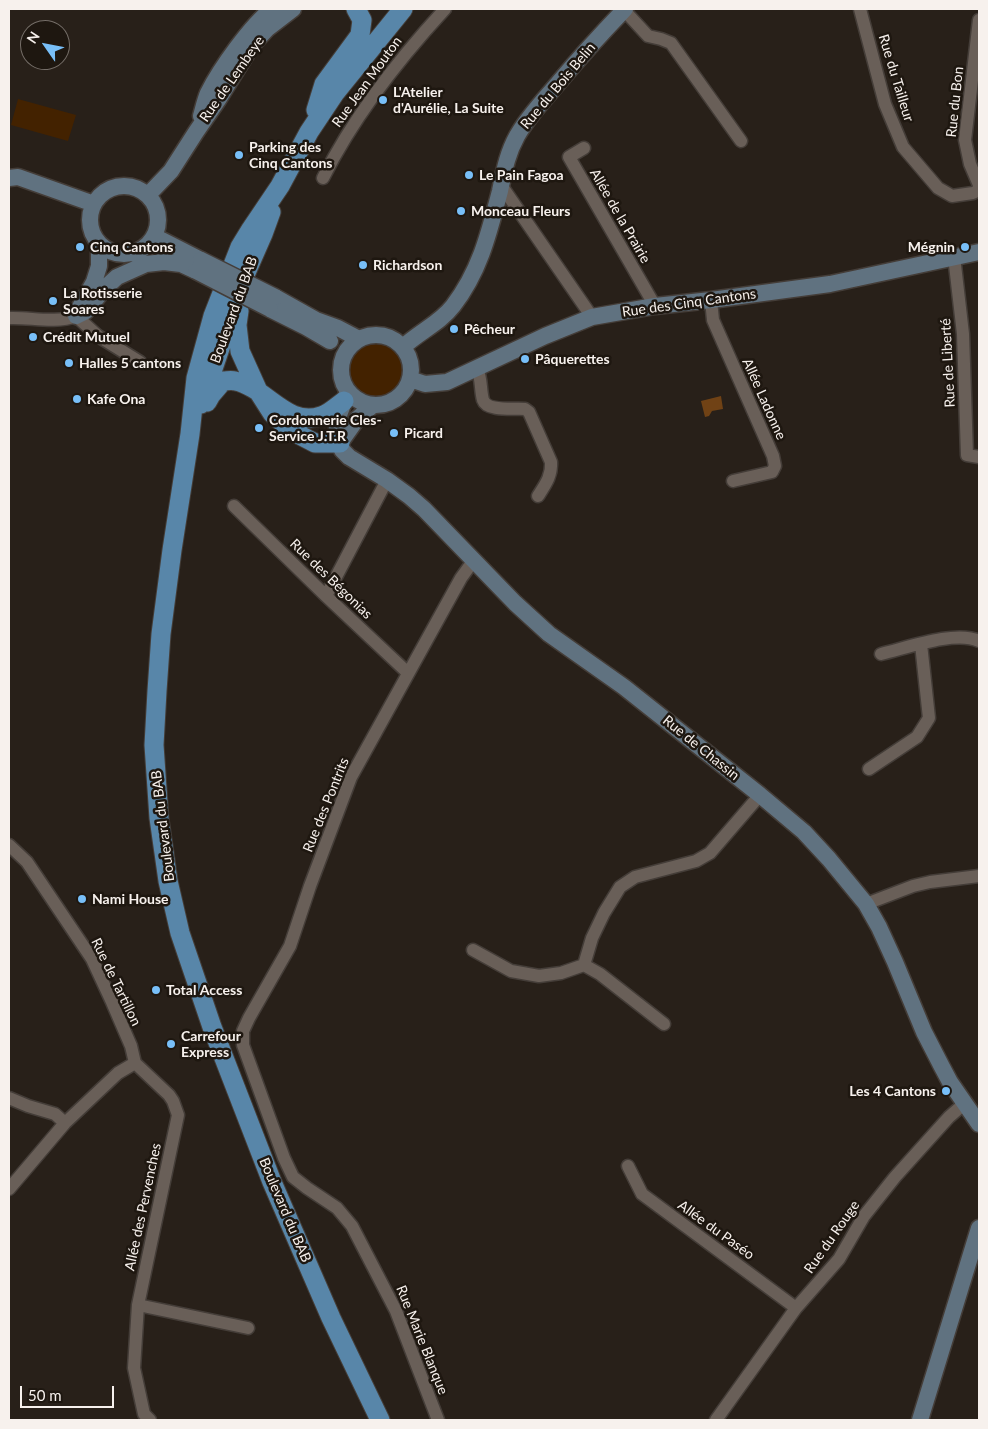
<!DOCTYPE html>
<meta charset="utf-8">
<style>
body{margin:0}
#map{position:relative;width:988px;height:1429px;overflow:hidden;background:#282019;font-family:Lato,sans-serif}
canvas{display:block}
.frame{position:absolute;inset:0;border:10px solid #f7f1ed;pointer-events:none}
.north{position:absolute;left:20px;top:20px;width:50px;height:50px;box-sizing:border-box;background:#1e1710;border:1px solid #756e68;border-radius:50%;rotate:303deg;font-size:14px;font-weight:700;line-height:20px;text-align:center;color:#f7f1ed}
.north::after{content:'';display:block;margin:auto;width:18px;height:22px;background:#78bff8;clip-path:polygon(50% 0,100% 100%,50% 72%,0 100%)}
.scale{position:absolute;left:20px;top:1386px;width:94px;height:22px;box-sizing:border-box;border:2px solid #f7f1ed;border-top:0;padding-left:6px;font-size:15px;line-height:18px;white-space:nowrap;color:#f7f1ed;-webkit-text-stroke:4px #1e1710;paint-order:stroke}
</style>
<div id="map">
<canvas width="988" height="1429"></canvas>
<div class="frame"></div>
<div class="north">N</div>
<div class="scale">50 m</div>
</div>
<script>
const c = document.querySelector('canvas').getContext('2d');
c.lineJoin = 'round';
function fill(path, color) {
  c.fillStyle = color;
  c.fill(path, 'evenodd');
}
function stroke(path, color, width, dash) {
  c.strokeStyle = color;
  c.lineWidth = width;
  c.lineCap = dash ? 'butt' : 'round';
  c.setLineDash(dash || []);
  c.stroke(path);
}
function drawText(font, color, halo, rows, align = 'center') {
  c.font = font + ' Lato,sans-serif';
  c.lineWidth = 5;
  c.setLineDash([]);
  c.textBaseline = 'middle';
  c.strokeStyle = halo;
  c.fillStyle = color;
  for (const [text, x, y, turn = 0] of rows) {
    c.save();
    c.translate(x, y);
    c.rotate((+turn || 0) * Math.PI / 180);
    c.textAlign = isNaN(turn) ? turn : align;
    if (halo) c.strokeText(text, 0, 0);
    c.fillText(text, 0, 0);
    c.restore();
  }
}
fill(new Path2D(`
 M18 99 76 115 68 141 11 125Z
 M349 371a27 27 0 1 1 54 0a27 27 0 1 1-54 0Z`), '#432200');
fill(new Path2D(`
 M721 396 723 409 712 411 709 416 705 417 701 401Z`), '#704215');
const street = new Path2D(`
 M860 9 885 104 903 147 938 188 952 196 973 193 979 190
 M624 10 648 36 661 39 671 43 741 141
 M979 20 965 140 970 164 979 185
 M584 148 569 157 655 306
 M323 178C354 116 398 60 445 9
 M501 185 592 317
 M953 258 955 265 963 334 967 455 979 457
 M711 300 713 320 773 456 775 466 772 472 733 481
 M9 318C31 317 54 324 76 316L98 336 140 362
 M477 368C482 380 480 389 483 400 487 412 515 408 525 409L529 412 551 462C552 476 545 485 538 496
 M234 506 326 596 408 673
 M326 596 387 480
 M881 654C907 648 955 630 979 641
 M869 769 917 737 929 718 921 644
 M9 845 27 862 92 959 112 1002 131 1046 135 1063
 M866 904 913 886 930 882 979 876
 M473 950 511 971 539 976 561 973 584 965 600 974 664 1024
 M584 965 592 938 604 913 620 887 635 877 696 861 710 853 760 795
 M135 1063 169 1095 173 1101 178 1115 138 1305 134 1368 144 1414 150 1420
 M9 1098 28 1106 55 1114 65 1123
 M628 1166 642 1194 796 1308
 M9 1189 65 1123 118 1073 135 1063
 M138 1305 248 1328
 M438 1420 396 1311 352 1226 337 1208 307 1188 293 1177 284 1158 243 1045V1031L249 1018 290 946 310 886 351 777 461 578 474 560
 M716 1420 796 1308 839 1259 864 1216 895 1177 949 1117 965 1103`);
const secondary = new Path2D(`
 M201 116C203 109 205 100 208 93 220 69 251 25 272 9
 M9 178 18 177 94 204
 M90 220a34 34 0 1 1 68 0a34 34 0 1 1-68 0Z
 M148 195 171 171 196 132 218 100 252 45 267 29 293 9
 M154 236 201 260
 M275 297 316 320 338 328 359 339
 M80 307 94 282 99 266V245
 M270 309 306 327 330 341
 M76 316 86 311 105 288 117 277 146 264 164 262 181 264 196 271
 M341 370a35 35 0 1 1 70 0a35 35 0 1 1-70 0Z
 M403 347C419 332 440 323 453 306 480 271 489 233 500 191 504 172 507 154 517 136 528 116 544 100 559 82 580 57 602 33 625 9
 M410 379 425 384 447 382 545 336 592 317 655 306 711 300 830 284 979 252
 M348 391 336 423 342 450 349 457 387 480 409 496 424 509 515 603 549 634 624 687 760 795 804 832 829 859 866 904 879 927 895 962 924 1032 942 1067 950 1082 979 1124
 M340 443 357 419 373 405
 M920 1420 979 1228`);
const primary = new Path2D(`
 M316 110 324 84 360 35 362 20 356 9
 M239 311 237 325 240 351 258 391 272 413 290 430 315 443H340
 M207 402 211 395 223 381C227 381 231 380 235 381 266 387 287 428 321 416 329 414 337 406 344 401
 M201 404 245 275 263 234 271 212
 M380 1420 331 1318 272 1182 212 1027 180 933 168 881 159 818 154 745 157 691 161 634 172 550 190 434 196 378 213 316 240 247 251 229 280 186 309 132 335 93 403 9`);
stroke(street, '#443d38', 15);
stroke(secondary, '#443d38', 19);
stroke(primary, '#443d38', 21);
stroke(street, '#695f58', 12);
stroke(secondary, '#607280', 16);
stroke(primary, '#5886a9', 19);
const secondaryBridge = new Path2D(`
 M201 260 275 297
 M196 271 270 309`);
stroke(secondaryBridge, '#443d38', 19, []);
stroke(secondaryBridge, '#607280', 16);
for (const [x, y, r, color] of [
 [383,100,5,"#78bff8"],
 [239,155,5,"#78bff8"],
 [469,175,5,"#78bff8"],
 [461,211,5,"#78bff8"],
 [80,247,5,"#78bff8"],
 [965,247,5,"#78bff8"],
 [363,265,5,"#78bff8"],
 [53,301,5,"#78bff8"],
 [454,329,5,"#78bff8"],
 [33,337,5,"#78bff8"],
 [525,359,5,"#78bff8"],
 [69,363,5,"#78bff8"],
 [77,399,5,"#78bff8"],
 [259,428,5,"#78bff8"],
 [394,433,5,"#78bff8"],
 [82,899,5,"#78bff8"],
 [156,990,5,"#78bff8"],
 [171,1044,5,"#78bff8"],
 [946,1091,5,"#78bff8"]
]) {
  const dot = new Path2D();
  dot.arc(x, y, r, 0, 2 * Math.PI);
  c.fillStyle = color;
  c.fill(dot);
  stroke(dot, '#1e1710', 2);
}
drawText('14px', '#f7f1ed', '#1e1710', [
 ["Rue du Tailleur",896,78,73],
 ["Rue de Lembeye",232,79,-55],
 ["Rue Jean Mouton",367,82,-54],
 ["Rue du Bois Belin",558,86,-50],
 ["Rue du Bon",955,102,-84],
 ["Allée de la Prairie",620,216,60],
 ["Rue des Cinq Cantons",689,303,-8],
 ["Boulevard du BAB",234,310,-70],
 ["Rue de Liberté",948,363,-93],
 ["Allée Ladonne",764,399,66],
 ["Rue des Bégonias",331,579,44],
 ["Rue de Chassin",701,748,39],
 ["Rue des Pontrits",326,805,-68],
 ["Boulevard du BAB",163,826,-97],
 ["Rue de Tartillon",116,982,64],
 ["Allée des Pervenches",143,1207,-78],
 ["Boulevard du BAB",285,1210,67],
 ["Allée du Paséo",716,1230,36],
 ["Rue du Rouge",832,1237,-55],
 ["Rue Marie Blanque",422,1340,68]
]);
drawText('bold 14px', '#f7f1ed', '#1e1710', [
 ["L'Atelier",393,92],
 ["d'Aurélie, La Suite",393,108],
 ["Parking des",249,147],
 ["Cinq Cantons",249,163],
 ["Le Pain Fagoa",479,175],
 ["Monceau Fleurs",471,211],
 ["Cinq Cantons",90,247],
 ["Mégnin",955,247,"right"],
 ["Richardson",373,265],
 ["La Rotisserie",63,293],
 ["Soares",63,309],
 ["Pêcheur",464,329],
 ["Crédit Mutuel",43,337],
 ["Pâquerettes",535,359],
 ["Halles 5 cantons",79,363],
 ["Kafe Ona",87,399],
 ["Cordonnerie Cles-",269,420],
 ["Service J.T.R",269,436],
 ["Picard",404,433],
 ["Nami House",92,899],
 ["Total Access",166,990],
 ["Carrefour",181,1036],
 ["Express",181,1052],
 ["Les 4 Cantons",936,1091,"right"]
], 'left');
</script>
